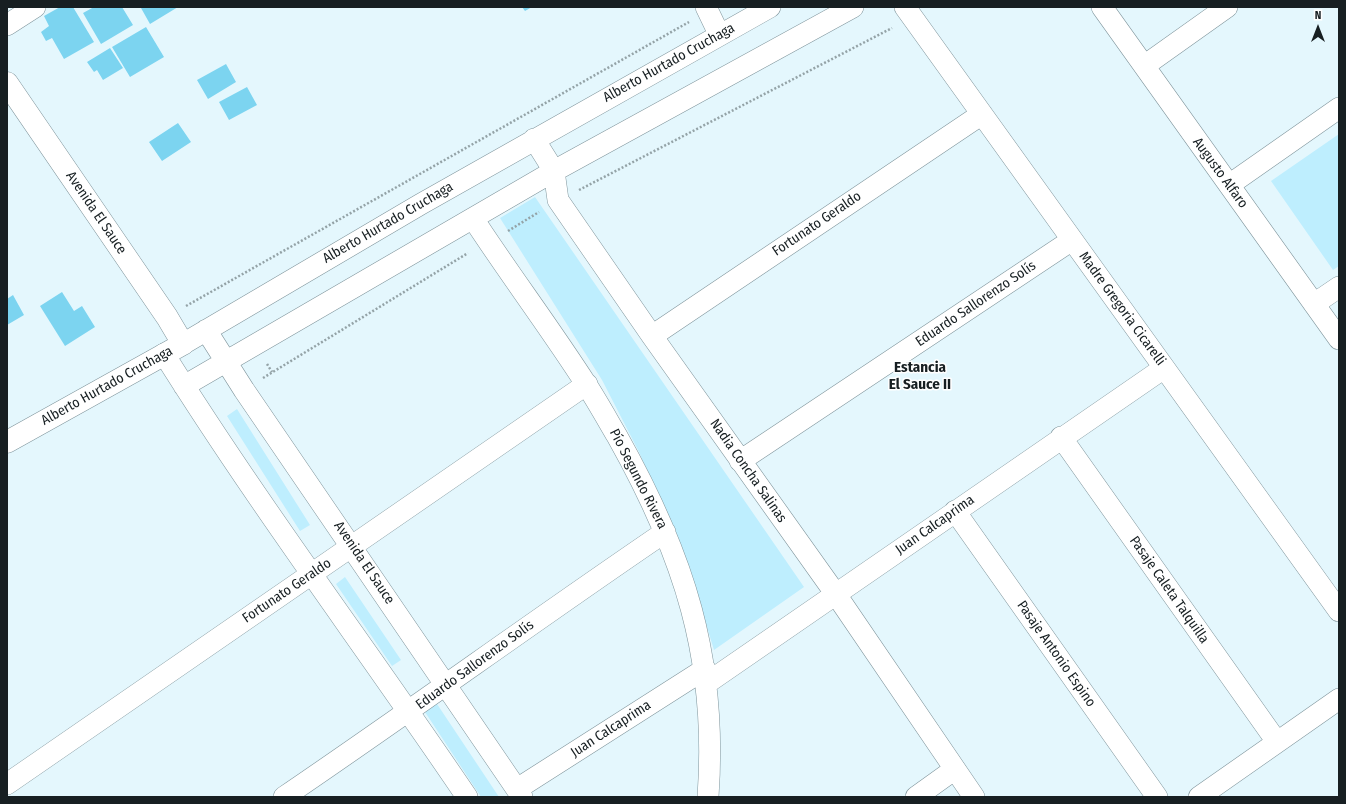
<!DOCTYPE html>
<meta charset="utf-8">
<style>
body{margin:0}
#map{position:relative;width:1346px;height:804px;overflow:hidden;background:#e4f7fd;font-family:"Fira Sans Condensed",sans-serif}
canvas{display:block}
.frame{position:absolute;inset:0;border:8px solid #171f22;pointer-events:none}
.north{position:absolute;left:1298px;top:8px;width:40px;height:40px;-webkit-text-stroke:3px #fff;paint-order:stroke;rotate:0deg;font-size:11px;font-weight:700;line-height:16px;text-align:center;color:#171f22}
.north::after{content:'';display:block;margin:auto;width:14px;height:18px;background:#171f22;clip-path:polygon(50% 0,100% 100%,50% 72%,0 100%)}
</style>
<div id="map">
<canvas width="1346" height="804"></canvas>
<div class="frame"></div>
<div class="north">N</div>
</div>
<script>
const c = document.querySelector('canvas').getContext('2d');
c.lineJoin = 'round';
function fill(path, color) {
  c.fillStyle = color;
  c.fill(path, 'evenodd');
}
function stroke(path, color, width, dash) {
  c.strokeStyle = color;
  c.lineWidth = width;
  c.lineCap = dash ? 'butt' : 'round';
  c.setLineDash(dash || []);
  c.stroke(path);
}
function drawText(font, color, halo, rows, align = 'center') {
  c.font = font + ' "Fira Sans Condensed",sans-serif';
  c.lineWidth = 3;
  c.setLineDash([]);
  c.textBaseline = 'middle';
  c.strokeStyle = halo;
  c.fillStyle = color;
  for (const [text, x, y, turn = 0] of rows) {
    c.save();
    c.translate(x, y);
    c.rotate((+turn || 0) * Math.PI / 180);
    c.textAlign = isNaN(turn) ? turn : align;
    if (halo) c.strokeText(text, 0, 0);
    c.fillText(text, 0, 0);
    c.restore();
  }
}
fill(new Path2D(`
 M1339 134V266L1333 270 1271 181Z
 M535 197 804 587 714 650 687 562 639 452 602 380 500 218Z
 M237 409 310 525 300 531 227 416Z
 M345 577 401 660 392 666 336 584Z
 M437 704 499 797H481L425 712Z`), '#beeefe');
fill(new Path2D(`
 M60 7H73L94 42 64 59 52 38 46 41 41 32 49 26 44 16Z
 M94 7H122L133 25 101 44 83 13Z
 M143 7H178L150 24 141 8Z
 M522 7H532L525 11Z
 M146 27 164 57 130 77 112 47Z
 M110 48 123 68 103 80 97 70 94 72 87 62Z
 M226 64 236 82 208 99 197 80Z
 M247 87 257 105 229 120 219 102Z
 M178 123 191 142 162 161 149 142Z
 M62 292 74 311 82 306 95 327 65 346 40 306Z
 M13 295 24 315 7 325V299Z`), '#7cd4f0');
const minor = new Path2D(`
 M706 7 719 34
 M905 7 1339 611
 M1102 7 1339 339
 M7 25 35 7
 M1144 66 1227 7
 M534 139 554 171 558 200 652 336 835 593 974 797
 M1229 185 1339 108
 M474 220C510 275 550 328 586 384 597 401 607 419 617 436 684 555 718 659 708 797
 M1314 304 1339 287
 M206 330 244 390 522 797
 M652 336 982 114
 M183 344 421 204 770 7
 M164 354C259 506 367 649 467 797
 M184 386 554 171 853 7
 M1061 437 1277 742
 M740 461 1072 240
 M955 511 1157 797
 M707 683 1164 368
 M7 784 587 384
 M517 789 705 669
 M284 797C412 710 537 619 665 532
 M916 797 955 769
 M1199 797 1339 699`);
const tertiary = new Path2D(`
 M7 83 167 317 183 344 7 442`);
stroke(minor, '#7f949b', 22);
stroke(tertiary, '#7f949b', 23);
stroke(new Path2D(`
 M579 190 892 28
 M508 231 539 212
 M186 306 689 22
 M267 364 272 372
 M263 378 468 253`), '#94a3a7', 2.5, [2, 2]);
stroke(minor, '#fff', 21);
stroke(tertiary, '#fff', 22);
drawText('14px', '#171f22', '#fff', [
 ["Alberto Hurtado Cruchaga",669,63,-29],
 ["Augusto Alfaro",1220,173,54],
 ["Avenida El Sauce",96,213,56],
 ["Alberto Hurtado Cruchaga",388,223,-30],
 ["Fortunato Geraldo",817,224,-34],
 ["Eduardo Sallorenzo Solís",976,304,-34],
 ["Madre Gregoria Cicarelli",1122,309,54],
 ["Alberto Hurtado Cruchaga",107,386,-29],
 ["Nadia Concha Salinas",748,471,55],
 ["Pío Segundo Rivera",638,479,63],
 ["Juan Calcaprima",935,525,-35],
 ["Avenida El Sauce",364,563,56],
 ["Pasaje Caleta Talquilla",1169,590,55],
 ["Fortunato Geraldo",287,591,-34],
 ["Pasaje Antonio Espino",1056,654,55],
 ["Eduardo Sallorenzo Solís",475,665,-36],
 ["Juan Calcaprima",611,729,-33]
]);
drawText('bold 15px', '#171f22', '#fff', [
 ["Estancia",920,368],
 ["El Sauce II",920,385]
]);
</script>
